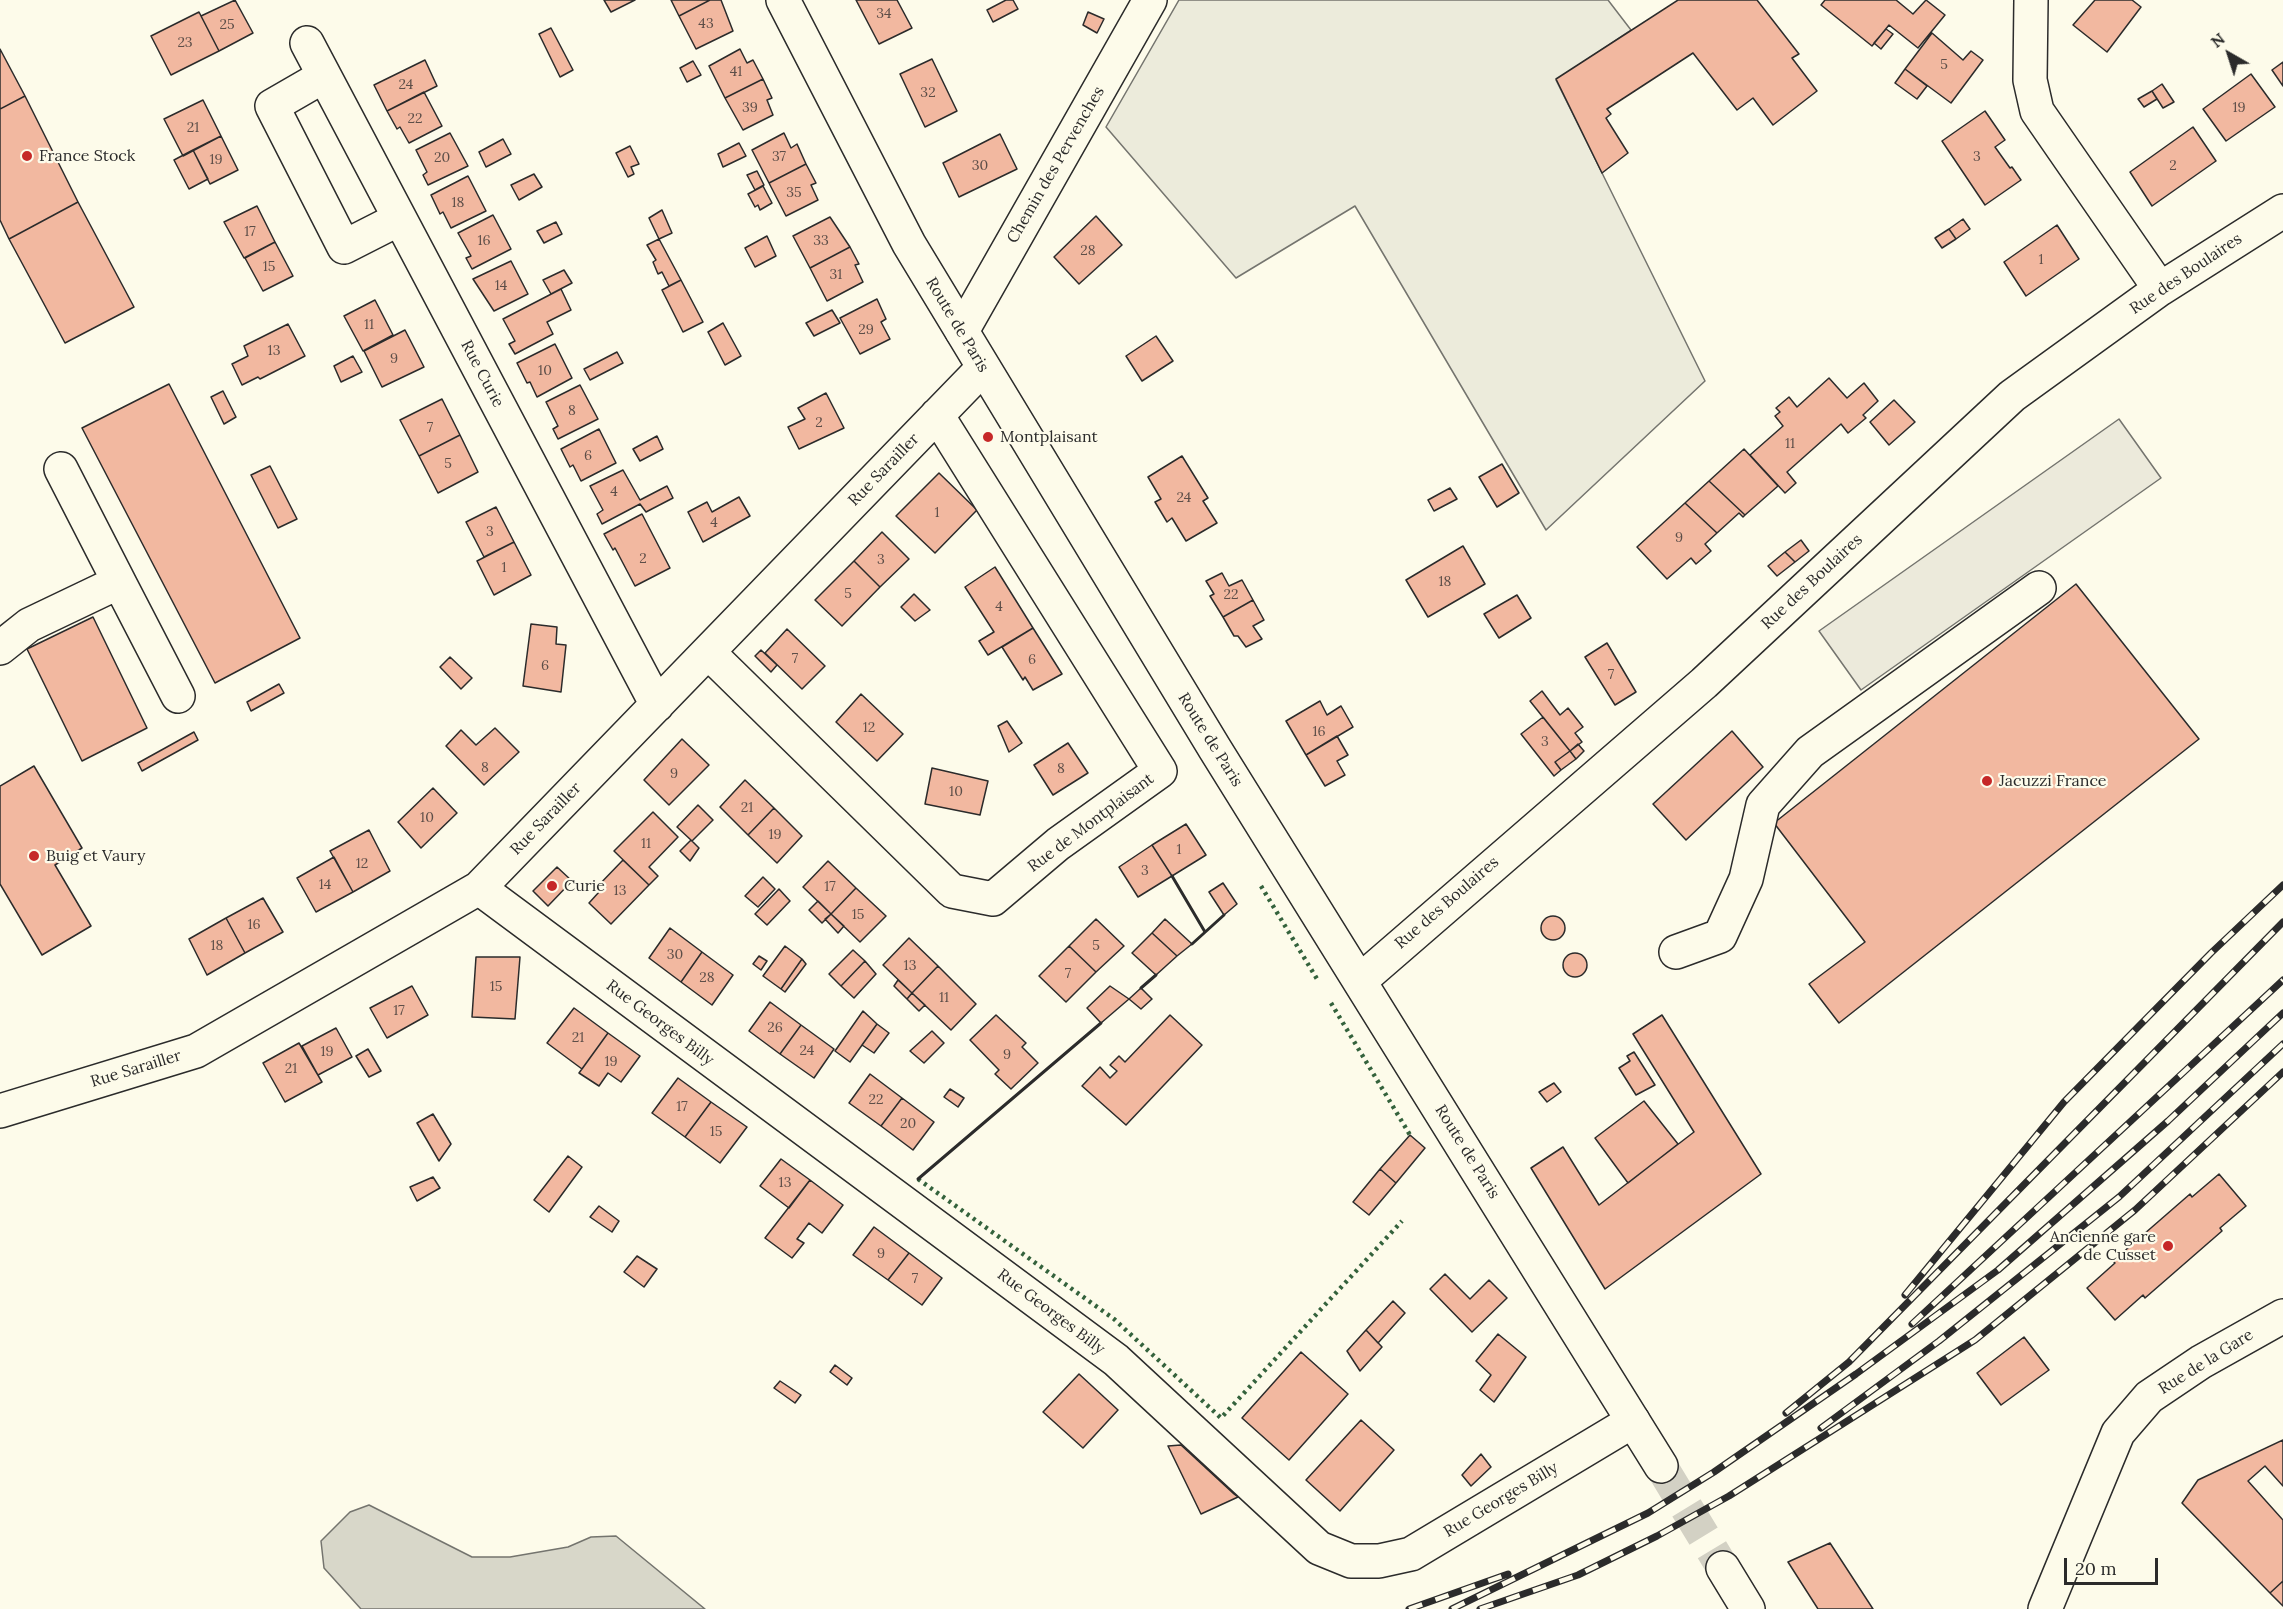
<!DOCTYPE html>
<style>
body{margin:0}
#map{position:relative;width:2283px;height:1609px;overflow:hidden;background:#fdfbea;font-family:Lora,serif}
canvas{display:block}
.north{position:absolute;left:2199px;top:24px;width:60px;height:60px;-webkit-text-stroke:4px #fdfbea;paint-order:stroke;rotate:321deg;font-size:16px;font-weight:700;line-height:24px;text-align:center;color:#2b2b2b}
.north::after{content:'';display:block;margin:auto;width:21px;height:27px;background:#2b2b2b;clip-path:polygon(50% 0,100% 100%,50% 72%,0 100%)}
.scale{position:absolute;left:2064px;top:1558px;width:94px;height:27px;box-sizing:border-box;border:3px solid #2b2b2b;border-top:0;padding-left:8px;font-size:18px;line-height:21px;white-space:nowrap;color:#2b2b2b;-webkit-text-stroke:4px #fdfbea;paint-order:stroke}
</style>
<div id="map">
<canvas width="2283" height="1609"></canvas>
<div class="north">N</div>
<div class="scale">20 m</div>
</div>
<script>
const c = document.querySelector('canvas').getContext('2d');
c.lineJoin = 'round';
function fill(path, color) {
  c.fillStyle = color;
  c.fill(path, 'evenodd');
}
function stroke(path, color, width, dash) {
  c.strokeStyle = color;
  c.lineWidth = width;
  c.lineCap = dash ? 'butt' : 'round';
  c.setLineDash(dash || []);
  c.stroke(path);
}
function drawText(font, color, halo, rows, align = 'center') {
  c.font = font + ' Lora,serif';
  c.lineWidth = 4.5;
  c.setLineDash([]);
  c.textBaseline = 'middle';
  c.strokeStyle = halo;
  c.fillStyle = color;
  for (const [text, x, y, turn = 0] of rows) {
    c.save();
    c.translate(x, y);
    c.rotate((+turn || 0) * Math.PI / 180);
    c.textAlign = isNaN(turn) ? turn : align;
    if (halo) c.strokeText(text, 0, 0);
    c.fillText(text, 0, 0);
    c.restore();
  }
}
const green = new Path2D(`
 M1179 0H1608L1631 30 1556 80 1705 381 1546 530 1355 206 1236 278 1106 127Z`);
fill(green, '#ecebdb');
stroke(green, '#74746e', 1.5);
const parking = new Path2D(`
 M2119 419 2161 478 1861 690 1819 631Z`);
fill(parking, '#eceadb');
stroke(parking, '#74746e', 1.5);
const water = new Path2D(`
 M369 1505 472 1557H510L568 1547 591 1537 616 1536 705 1609H361L324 1568 321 1541 350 1512Z`);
fill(water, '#d8d7c9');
stroke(water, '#74746e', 1.5);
const building = new Path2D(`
 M235 0 253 33 219 51 201 16Z
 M604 0H635L611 12Z
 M671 0H710L679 16Z
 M710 0H721L733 31 696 49 679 16Z
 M856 0H897L912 28 879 44Z
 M1006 0H1013L1018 9 993 22 987 10Z
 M1678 0H1757L1799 54 1792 58 1817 91 1773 125 1753 98 1737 110 1693 53 1607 109 1611 114 1606 118 1628 153 1602 173 1556 79Z
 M1825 0H1896L1913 14 1926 0 1945 15 1918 48 1889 25 1872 46 1821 5Z
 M2095 0H2132L2141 7 2107 52 2073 25Z
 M199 12 219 51 171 75 151 36Z
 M1088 12 1104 19 1097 33 1083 25Z
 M551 28 573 70 560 77 539 34Z
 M1886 29 1893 34 1881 49 1874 43Z
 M1932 33 1963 60 1971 51 1983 60 1951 103 1905 69Z
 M0 49 25 96 0 109Z
 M740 49 747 63 753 60 763 79 725 98 709 66Z
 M932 59 957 111 925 127 900 74Z
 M425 60 437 86 387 111 374 85Z
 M693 61 701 75 687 82 680 68Z
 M2283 62V86L2272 70Z
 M1905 69 1927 86 1917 99 1895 83Z
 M2251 74 2275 107 2226 141 2203 109Z
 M763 79 772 98 767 100 773 115 743 130 725 98Z
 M2162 84 2174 102 2163 108 2152 91Z
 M2152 91 2157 99 2144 107 2138 99Z
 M424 92 442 126 409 143 400 127 397 129 387 111Z
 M25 96 78 202 9 239 0 220V109Z
 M203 100 221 136 183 156 164 119Z
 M1985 111 2005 140 1995 147 2010 168 2012 167 2021 180 1985 205 1942 141Z
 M2193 127 2216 161 2152 206 2130 172Z
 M450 133 468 166 428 185 423 175 427 172 416 150Z
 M784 133 791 148 797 144 806 164 769 183 752 150Z
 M1000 134 1017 169 959 197 943 163Z
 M221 136 238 170 210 184 193 150Z
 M503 139 511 154 486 167 479 152Z
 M739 143 746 156 723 167 718 154Z
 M630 146 639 164 631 167 634 174 628 177 616 153Z
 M193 150 208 179 189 189 174 160Z
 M806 164 816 183 811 185 818 200 786 216 769 183Z
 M757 171 764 185 755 190 747 175Z
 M534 174 542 187 519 200 511 185Z
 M468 176 486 211 451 228 443 212 440 214 431 195Z
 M763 186 772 203 760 210 758 205 755 207 748 194Z
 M78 202 134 307 65 343 9 239Z
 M257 206 275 242 244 258 224 222Z
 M662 210 672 233 659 239 649 218Z
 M493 215 511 249 472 269 466 258 471 256 458 233Z
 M1096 216 1122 245 1079 284 1054 257Z
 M830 217 850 247 810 268 793 236Z
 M1963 219 1970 229 1956 239 1949 229Z
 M556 222 562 234 544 243 537 231Z
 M2057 225 2079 259 2026 296 2004 262Z
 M1949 229 1956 239 1942 248 1935 238Z
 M767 236 776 256 755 267 745 248Z
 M659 239 681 280 669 286 662 272 658 274 653 262 656 260 647 245Z
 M275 242 293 276 263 291 245 258Z
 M850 247 859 264 855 265 863 282 827 301 810 268Z
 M511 261 528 294 494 311 473 279Z
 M564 270 572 283 551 294 543 280Z
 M681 280 703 322 683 332 662 290Z
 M561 289 571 310 547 322 553 334 515 354 509 344 515 341 503 319Z
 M877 299 886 319 881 322 890 339 860 354 840 318Z
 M375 300 393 335 363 351 344 316Z
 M832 310 840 323 814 336 806 323Z
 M723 323 741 356 725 365 708 332Z
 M288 324 305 356 260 379 258 377 242 385 232 364 248 356 244 346Z
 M405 330 424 367 382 387 364 351Z
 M1156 336 1173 361 1142 381 1126 356Z
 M555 344 572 378 537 397 530 382 527 383 517 363Z
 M617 352 623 363 590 380 584 369Z
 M353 356 362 372 341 382 334 366Z
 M1829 378 1847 398 1864 383 1878 401 1863 415 1866 418 1848 433 1841 424 1787 472 1796 483 1785 493 1750 455 1783 426 1775 416 1780 412 1776 408 1789 397 1797 407Z
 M169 384 300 638 215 683 82 428Z
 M580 385 598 419 558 439 553 429 558 426 546 402Z
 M223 391 236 417 224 424 211 397Z
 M826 393 844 428 799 449 788 427 805 419 798 408Z
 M442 399 460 435 419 456 400 420Z
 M1894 400 1915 422 1889 445 1870 422Z
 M599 429 616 463 581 481 573 465 570 467 561 449Z
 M460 435 478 472 438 493 419 456Z
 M657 436 663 449 640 461 633 449Z
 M1744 449 1778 486 1745 515 1709 481Z
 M1182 456 1208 498 1203 501 1217 523 1186 541 1172 518 1167 522 1155 502 1161 499 1148 477Z
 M1502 464 1519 493 1497 507 1479 477Z
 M270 466 297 519 278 528 251 475Z
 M623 470 640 500 667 486 673 498 646 512 640 504 602 524 597 514 603 510 590 486Z
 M939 473 977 510 935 553 896 516Z
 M1709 481 1745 515 1743 517 1739 513 1717 533 1685 503Z
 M1450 488 1457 499 1434 511 1428 500Z
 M739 497 750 516 703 542 688 512 707 502 712 512Z
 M1685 503 1717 533 1705 544 1711 551 1696 564 1691 558 1667 579 1637 547Z
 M496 507 514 542 484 557 466 522Z
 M642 514 670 568 635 586 615 548 613 550 604 534Z
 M882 532 909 559 880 587 854 561Z
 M1801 540 1809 551 1795 562 1785 552Z
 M514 542 531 575 494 595 477 561Z
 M1463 546 1485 584 1428 617 1406 580Z
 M1785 552 1795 562 1777 576 1768 566Z
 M854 561 880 587 842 626 815 600Z
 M995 567 1033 628 988 655 979 641 994 632 965 587Z
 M1222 573 1229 586 1242 580 1253 600 1223 617 1210 596 1214 594 1206 581Z
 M2076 584 2199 739 1839 1023 1809 984 1865 942 1774 823Z
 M914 594 930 610 915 621 901 607Z
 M1517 595 1531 618 1499 638 1484 614Z
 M1253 600 1264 620 1253 626 1262 639 1246 647 1238 636H1234L1223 617Z
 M93 617 147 728 82 761 27 649Z
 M531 624 557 627 556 644 566 645 561 692 523 686Z
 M1033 628 1062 674 1033 690 1025 677 1023 680 1002 647Z
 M787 629 825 666 802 689 765 653Z
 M1607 643 1636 692 1615 705 1585 657Z
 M761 650 777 665 771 672 755 656Z
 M450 657 472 678 461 689 440 667Z
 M279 684 284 693 251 711 247 702Z
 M1542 691 1560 715 1568 708 1583 727 1575 733 1582 742 1570 751 1530 701Z
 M861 694 903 734 877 761 836 722Z
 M1320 701 1327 715 1341 706 1353 727 1306 755 1286 721Z
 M1543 717 1570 751 1555 762 1561 770 1554 776 1521 734Z
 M1007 721 1022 743 1009 752 998 726Z
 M495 728 519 752 484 785 446 746 461 730 476 745Z
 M1732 731 1763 767 1686 840 1653 804Z
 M194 732 198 740 142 771 138 763Z
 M1337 736 1348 755 1337 761 1345 775 1325 786 1306 755Z
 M682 739 709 765 669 805 644 780Z
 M1068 743 1088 773 1053 795 1034 765Z
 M1578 744 1584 751 1576 759 1570 751Z
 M1570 751 1576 759 1561 770 1555 762Z
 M34 766 82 848 55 865 91 926 42 955 0 884V786Z
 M932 768 988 781 980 815 925 804Z
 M745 780 774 808 748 835 720 807Z
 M433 788 457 813 421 848 398 822Z
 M698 805 713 820 692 841 677 827Z
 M774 808 802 836 777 863 748 835Z
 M653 812 678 837 649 867 658 876 649 885 614 851Z
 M1186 824 1206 855 1172 876 1152 845Z
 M369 830 390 871 353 892 330 851Z
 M691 840 699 848 690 861 680 851Z
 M1152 845 1172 876 1138 897 1119 867Z
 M334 857 353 892 316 912 297 878Z
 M623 860 649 885 611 924 589 903 599 892 595 889Z
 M828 861 856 888 831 914 803 887Z
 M557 867 572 881 548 906 533 891Z
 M763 877 775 889 758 907 745 896Z
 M1223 883 1237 904 1224 915 1209 892Z
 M856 888 886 916 860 942 831 914Z
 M779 889 790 901 767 925 755 914Z
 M263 898 283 932 245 953 226 918Z
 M818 901 831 914 822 923 809 910Z
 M831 914 844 926 838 933 825 919Z
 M1541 928a12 12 0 1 1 24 0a12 12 0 1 1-24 0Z
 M226 918 245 953 207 975 189 939Z
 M1096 919 1124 946 1096 972 1069 946Z
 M1165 919 1192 944 1177 956 1152 933Z
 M670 928 702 952 681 982 649 958Z
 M1152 933 1177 956 1156 975 1132 953Z
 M909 938 938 966 912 993 883 965Z
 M785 946 802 959 781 989 763 976Z
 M1069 946 1096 972 1066 1002 1039 976Z
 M853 950 865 961 841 986 829 974Z
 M702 952 733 975 712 1005 681 982Z
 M1563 965a12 12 0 1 1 24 0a12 12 0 1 1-24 0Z
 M759 956 767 961 761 970 753 964Z
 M476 957H520L515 1019 472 1017Z
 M802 959 806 964 785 992 781 989Z
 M865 961 876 974 854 998 841 986Z
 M938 966 976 1004 951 1030 912 993Z
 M898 980 912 993 907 999 894 986Z
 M412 986 428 1015 387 1038 370 1008Z
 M1110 986 1129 999 1101 1023 1087 1008Z
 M1141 988 1152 999 1141 1009 1129 999Z
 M912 993 925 1005 919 1011 907 999Z
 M770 1002 801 1025 780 1054 749 1031Z
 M574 1008 608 1033 582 1069 547 1043Z
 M863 1011 877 1024 850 1062 835 1051Z
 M996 1015 1026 1043 1022 1047 1038 1063 1011 1089 995 1074 999 1070 970 1040Z
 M1170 1015 1202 1045 1126 1125 1082 1086 1100 1067 1110 1078 1117 1071 1110 1065 1119 1056 1125 1062Z
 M1662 1015 1761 1174 1605 1289 1531 1168 1563 1147 1599 1205 1694 1132 1633 1034Z
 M877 1024 889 1033 874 1053 862 1045Z
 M801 1025 834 1049 814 1078 780 1054Z
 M336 1028 352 1057 318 1075 302 1046Z
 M932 1031 944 1043 924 1063 910 1051Z
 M608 1033 640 1056 621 1082 608 1073 599 1086 579 1073Z
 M299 1043 322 1082 285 1102 263 1063Z
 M368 1049 381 1071 369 1077 356 1056Z
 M1634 1052 1655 1085 1636 1095 1619 1068 1630 1061 1627 1056Z
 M870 1074 902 1098 881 1126 849 1103Z
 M678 1078 711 1102 685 1137 652 1113Z
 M1554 1083 1561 1092 1547 1102 1539 1092Z
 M950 1089 964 1098 958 1107 944 1097Z
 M902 1098 934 1122 913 1150 881 1126Z
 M1644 1101 1678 1144 1628 1183 1595 1138Z
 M711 1102 747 1127 720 1163 685 1137Z
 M433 1114 451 1144 439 1161 417 1123Z
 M1410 1135 1425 1148 1396 1183 1380 1169Z
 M568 1156 582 1167 549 1212 534 1200Z
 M781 1159 810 1180 789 1208 760 1186Z
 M1380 1169 1396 1183 1369 1215 1353 1202Z
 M2219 1174 2246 1206 2220 1228 2222 1231 2145 1298 2143 1295 2115 1320 2087 1288 2115 1263 2113 1261 2190 1194 2192 1197Z
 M433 1177 440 1188 417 1201 410 1187Z
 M810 1180 843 1205 822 1233 809 1223 797 1239 804 1243 792 1258 765 1238Z
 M599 1206 619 1221 612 1232 590 1217Z
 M874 1227 909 1253 888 1280 853 1255Z
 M909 1253 942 1278 922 1305 888 1280Z
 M637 1256 657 1269 644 1287 624 1272Z
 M1445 1274 1470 1299 1489 1280 1507 1298 1472 1332 1430 1289Z
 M1393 1301 1405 1313 1378 1343 1366 1330Z
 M1366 1330 1382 1347 1360 1371 1347 1351Z
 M1498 1334 1526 1357 1494 1402 1480 1390 1491 1375 1476 1361Z
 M2024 1337 2049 1370 2001 1405 1977 1373Z
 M1301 1352 1348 1394 1289 1460 1242 1418Z
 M835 1365 852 1378 847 1385 830 1372Z
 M1079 1374 1118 1410 1083 1448 1043 1412Z
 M780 1381 801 1395 795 1403 774 1388Z
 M1361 1420 1394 1450 1340 1511 1306 1480Z
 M2283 1440V1486L2265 1466 2248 1481 2283 1520V1581L2270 1593 2182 1503 2198 1480Z
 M1181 1445 1234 1494 1238 1497 1201 1514 1168 1446Z
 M1481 1454 1491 1467 1471 1486 1462 1475Z
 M1830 1543 1873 1609H1818L1788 1562Z
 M2283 1581V1606L2270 1593Z`);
fill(building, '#f2b8a0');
stroke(building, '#2b2b2b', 1.5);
stroke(new Path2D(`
 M1661 1466 1723 1568`), '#d3d1c4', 33, [33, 16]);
const minor = new Path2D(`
 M2031 0 2030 80 2037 111 2160 289
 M307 43 657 705
 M324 76 272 106 344 247 399 219
 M962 331 1150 0
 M119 582 178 696
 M0 648 29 625 119 582 61 469
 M708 652 952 891 993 899 1058 844 1160 771 937 415
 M479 888 1116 1360 1319 1548 1351 1561H1379L1411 1554 1633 1421
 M1676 952 1720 936 1746 879 1763 805 1810 752 2039 588
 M1361 980 1704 683 2012 396 2160 289 2283 211
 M0 1111 196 1051 479 888 983 368
 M2045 1609 2118 1433 2149 1397 2201 1362 2283 1316`);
const major = new Path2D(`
 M783 0 909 244 1215 749 1661 1466
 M1723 1568 1748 1609`);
stroke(minor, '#2b2b2b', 36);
stroke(major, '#2b2b2b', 36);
stroke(minor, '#fdfbea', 33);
stroke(major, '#fdfbea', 33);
const rail = new Path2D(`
 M1905 1295 2064 1102 2211 953 2283 885
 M1912 1324 2283 980
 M1786 1413 1849 1362 2283 922
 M1821 1428 1939 1341 2119 1197 2283 1044
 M1409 1609 1508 1574
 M1452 1609 1648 1513 1714 1472 1856 1374 1998 1270 2168 1121 2283 1013
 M1480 1609 1578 1575 1657 1536 1729 1496 1975 1340 2135 1210 2283 1072`);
stroke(rail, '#2b2b2b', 7);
stroke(rail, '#fdfbea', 4.5, [14]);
stroke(new Path2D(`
 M1261 886 1317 979
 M1331 1003 1410 1135
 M918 1179 1114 1319 1221 1418 1402 1221`), '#34623c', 4.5, [3, 4.5]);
stroke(new Path2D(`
 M1172 876 1205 932
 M1192 944 1224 915
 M1141 988 1156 975
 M918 1179 1101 1023`), '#2b2b2b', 3);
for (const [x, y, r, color] of [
 [27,156,6,"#c62828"],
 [988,437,6,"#c62828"],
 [1987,781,6,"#c62828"],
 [34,856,6,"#c62828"],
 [552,886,6,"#c62828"],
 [2168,1246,6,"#c62828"]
]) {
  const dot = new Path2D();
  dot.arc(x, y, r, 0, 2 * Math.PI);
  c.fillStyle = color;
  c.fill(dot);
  stroke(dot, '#fdfbea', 2);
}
drawText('14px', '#5d4e48', null, [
 ["34",884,14],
 ["43",706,24],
 ["25",227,25],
 ["23",185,43],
 ["5",1944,65],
 ["41",736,72],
 ["24",406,85],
 ["32",928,93],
 ["39",750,108],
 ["19",2239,108],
 ["22",415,119],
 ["21",193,128],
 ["37",779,157],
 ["3",1977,157],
 ["20",442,158],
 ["19",216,160],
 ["30",980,166],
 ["2",2173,166],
 ["35",794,193],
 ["18",458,203],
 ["17",250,232],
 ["16",484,241],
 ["33",821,241],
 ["28",1088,251],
 ["1",2041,260],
 ["15",269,267],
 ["31",836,275],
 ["14",501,286],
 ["11",369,325],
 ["29",866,330],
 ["13",274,351],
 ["9",394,359],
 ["10",545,371],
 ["8",572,411],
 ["2",819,423],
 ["7",430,428],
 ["11",1790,444],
 ["6",588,456],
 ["5",448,464],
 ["4",614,492],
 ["24",1184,498],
 ["1",937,513],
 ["4",714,523],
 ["3",490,532],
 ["9",1679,538],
 ["2",643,559],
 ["3",881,560],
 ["1",504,568],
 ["18",1445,582],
 ["5",848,594],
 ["22",1231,595],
 ["4",999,607],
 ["7",795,659],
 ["6",1032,660],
 ["6",545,666],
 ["7",1611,675],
 ["12",869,728],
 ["16",1319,732],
 ["3",1545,742],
 ["8",485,768],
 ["8",1061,769],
 ["9",674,774],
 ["10",956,792],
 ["21",747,808],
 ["10",427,818],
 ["19",775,835],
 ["11",646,844],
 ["1",1179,850],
 ["12",362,864],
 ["3",1145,871],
 ["14",325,885],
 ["17",830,887],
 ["13",620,891],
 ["15",858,915],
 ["16",254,925],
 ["18",217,946],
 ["5",1096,946],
 ["30",675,955],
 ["13",910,966],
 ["7",1068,974],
 ["28",707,978],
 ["15",496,987],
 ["11",944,998],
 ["17",399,1011],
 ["26",775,1028],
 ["21",578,1038],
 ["24",807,1051],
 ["19",327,1052],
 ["9",1007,1055],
 ["19",611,1062],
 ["21",291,1069],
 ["22",876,1100],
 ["17",682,1107],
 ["20",908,1124],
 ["15",716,1132],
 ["13",785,1183],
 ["9",881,1254],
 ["7",915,1279]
]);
drawText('16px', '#2b2b2b', '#fdfbea', [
 ["France Stock",39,156],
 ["Montplaisant",1000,437],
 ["Jacuzzi France",1999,781],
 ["Buig et Vaury",46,856],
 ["Curie",564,886],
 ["Ancienne gare",2156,1237,"right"],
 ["de Cusset",2156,1255,"right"]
], 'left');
drawText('16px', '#2b2b2b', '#fdfbea', [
 ["Chemin des Pervenches",1056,165,-60],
 ["Rue des Boulaires",2186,274,-34],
 ["Route de Paris",957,325,59],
 ["Rue Curie",482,374,62],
 ["Rue Sarailler",884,470,-46],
 ["Rue des Boulaires",1812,582,-43],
 ["Route de Paris",1210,740,58],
 ["Rue Sarailler",546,819,-46],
 ["Rue de Montplaisant",1091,823,-37],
 ["Rue des Boulaires",1447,903,-41],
 ["Rue Georges Billy",660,1023,37],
 ["Rue Sarailler",136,1069,-17],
 ["Route de Paris",1467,1152,58],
 ["Rue Georges Billy",1051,1312,37],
 ["Rue de la Gare",2206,1362,-32],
 ["Rue Georges Billy",1501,1500,-31]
]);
</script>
